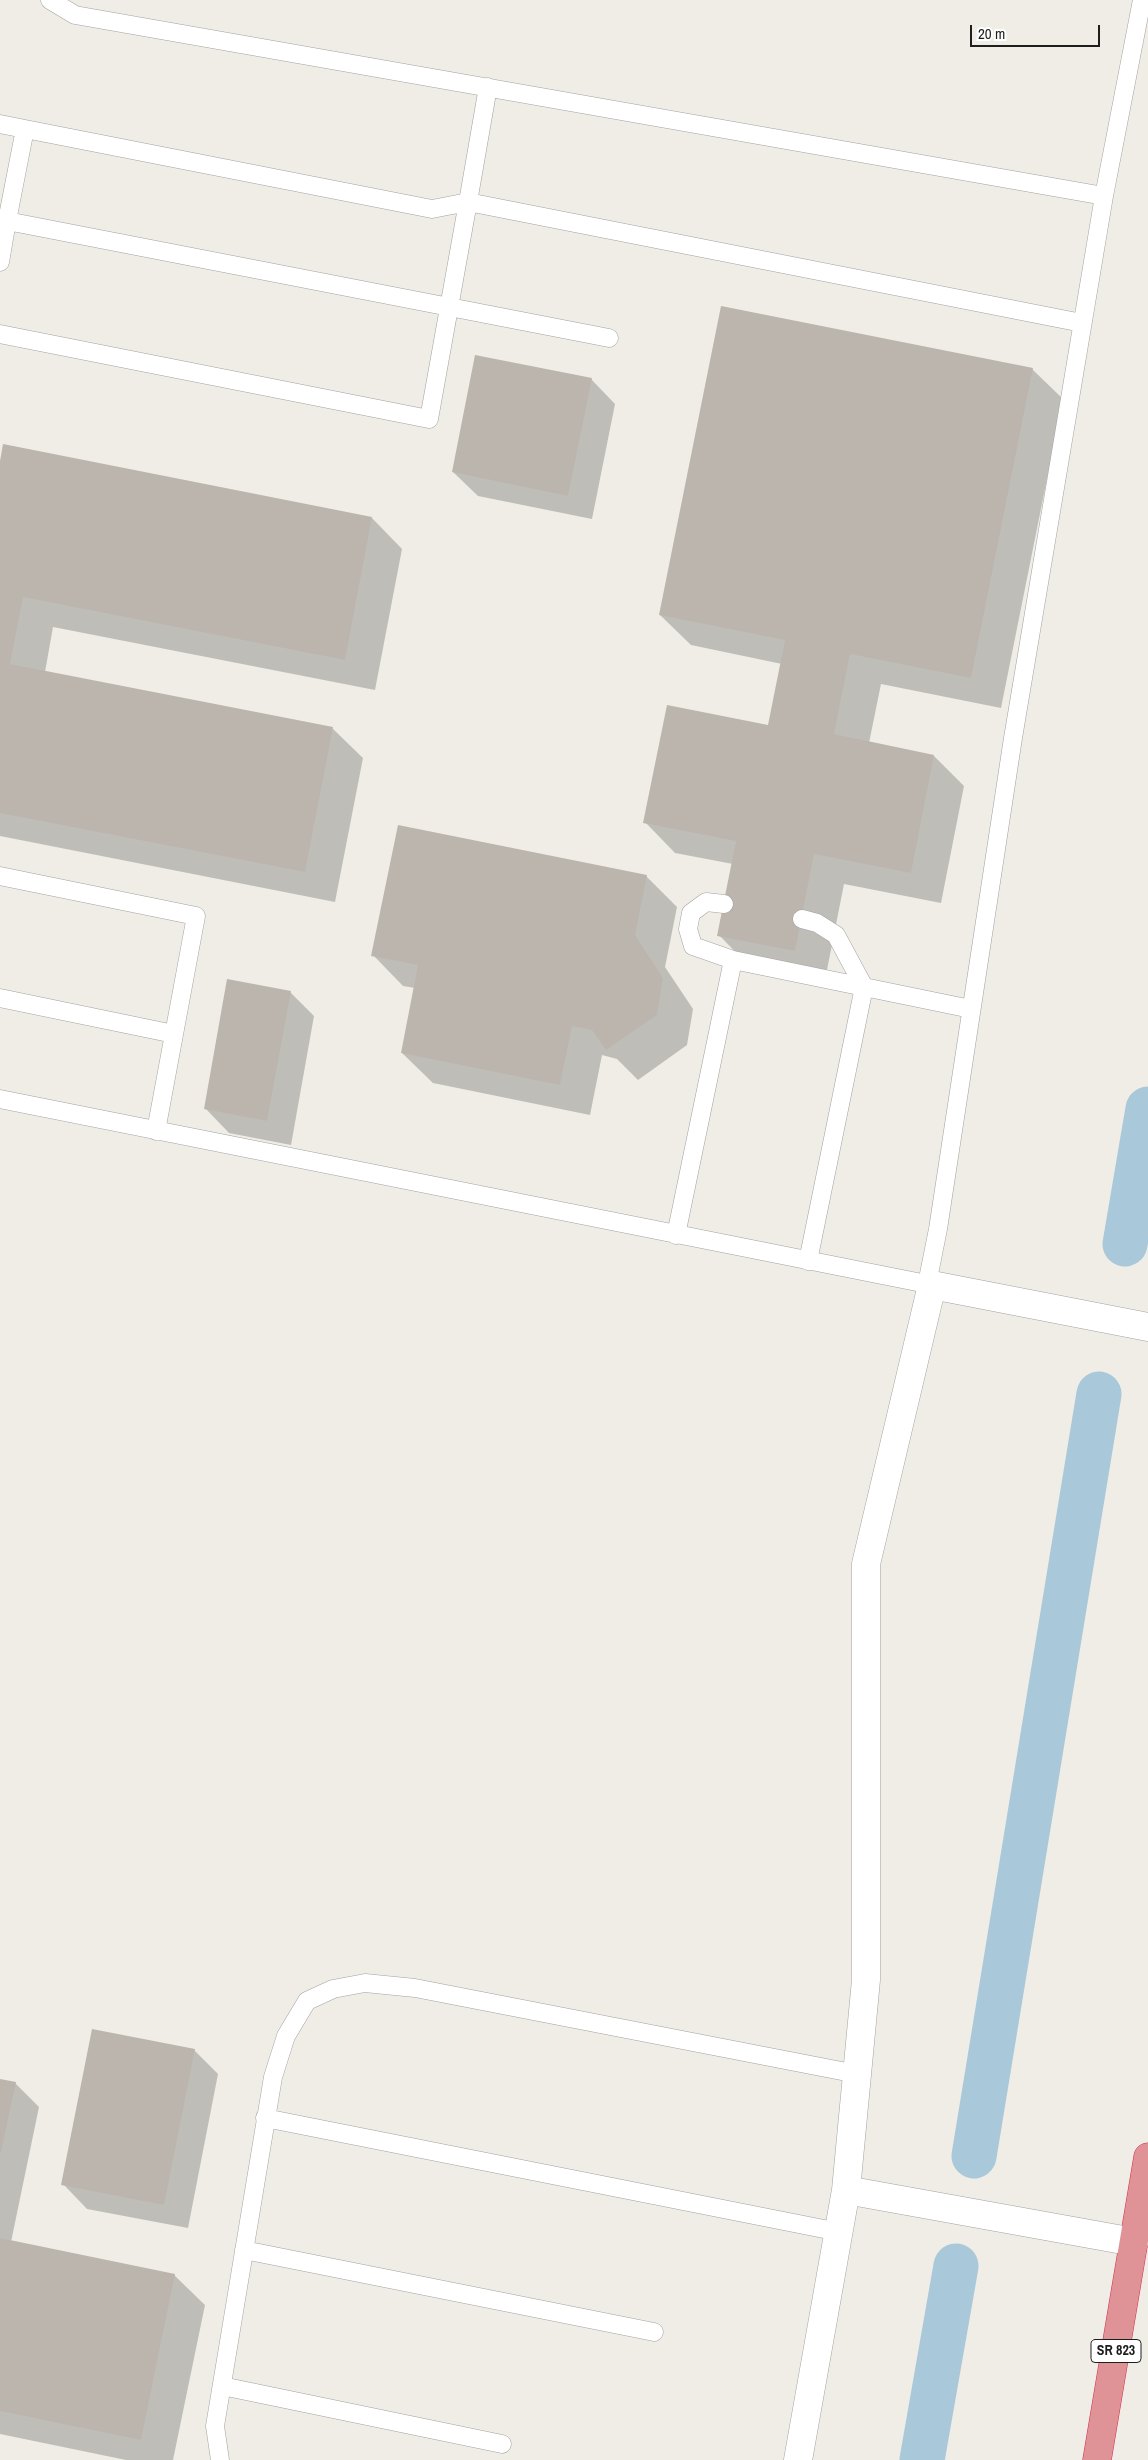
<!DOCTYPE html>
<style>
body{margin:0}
#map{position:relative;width:1148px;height:2460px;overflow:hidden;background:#efede5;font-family:"Archivo Narrow",sans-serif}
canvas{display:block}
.scale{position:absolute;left:970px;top:25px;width:130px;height:22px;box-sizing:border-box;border:2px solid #1e1e1e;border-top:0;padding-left:6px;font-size:15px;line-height:18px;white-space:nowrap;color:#1e1e1e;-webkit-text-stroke:4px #fff;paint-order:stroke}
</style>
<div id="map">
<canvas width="1148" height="2460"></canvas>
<div class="scale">20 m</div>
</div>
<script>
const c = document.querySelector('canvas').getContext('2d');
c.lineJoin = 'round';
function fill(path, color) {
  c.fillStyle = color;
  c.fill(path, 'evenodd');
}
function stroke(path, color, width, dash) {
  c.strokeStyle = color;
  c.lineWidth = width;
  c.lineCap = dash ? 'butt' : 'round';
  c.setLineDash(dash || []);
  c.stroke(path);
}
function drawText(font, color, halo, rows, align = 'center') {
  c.font = font + ' "Archivo Narrow",sans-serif';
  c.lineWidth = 4.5;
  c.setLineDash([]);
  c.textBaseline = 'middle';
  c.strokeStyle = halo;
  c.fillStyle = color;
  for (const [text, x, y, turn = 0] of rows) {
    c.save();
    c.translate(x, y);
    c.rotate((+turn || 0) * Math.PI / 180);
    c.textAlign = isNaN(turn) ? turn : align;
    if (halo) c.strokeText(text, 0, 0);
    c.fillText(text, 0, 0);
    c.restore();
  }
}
fill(new Path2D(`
 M1032 369 1063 399 1001 708 881 684 869 743 934 756 964 786 941 903 844 884 825 980 749 966 719 935 733 864 675 853 645 822 769 727 782 664 691 645 660 615Z
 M591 379 615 404 592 519 478 496 453 472Z
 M0 467 372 518 402 549 375 690 53 627 45 672 332 728 363 758 335 902 0 836Z
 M646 876 677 907 665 967 693 1009 687 1045 638 1080 617 1059 602 1055 590 1115 433 1083 402 1053 415 988 403 986 373 955Z
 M290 992 314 1016 291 1145 229 1133 205 1108Z
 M194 2050 218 2074 188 2228 87 2209 63 2184Z
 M0 2080 15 2083 39 2107 11 2242 174 2275 205 2305 173 2460H126L0 2434Z`), '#0003');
stroke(new Path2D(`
 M1125 1244 1148 1109
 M974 2156 1099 1394
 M922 2460 956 2266`), '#a9c8d9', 45);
fill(new Path2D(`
 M721 306 1033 368 971 678 850 654 834 734 934 755 911 873 814 854 795 951 717 936 736 841 643 823 667 705 768 725 785 640 659 615Z
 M475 355 592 378 568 496 452 472Z
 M3 444 372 517 345 660 23 597 10 664 333 727 305 872 0 813V461Z
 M398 825 647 875 635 935 663 978 657 1015 606 1050 592 1030 572 1026 560 1085 401 1053 418 965 371 956Z
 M227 979 291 991 267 1121 204 1109Z
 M92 2029 195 2049 164 2205 61 2185Z
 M0 2079 16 2082 1 2152H0Z
 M0 2238 175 2274 141 2440 0 2411Z`), '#bbb5ae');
const lane = new Path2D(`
 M50 0 75 15 1104 196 1142 0
 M0 124 25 129
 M7 221 25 129 432 209 468 202 488 87
 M0 262 7 221 609 338
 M0 334 429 419 468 202 1082 323
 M0 876 196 916 156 1131
 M724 904 706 902 691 913 688 929 693 946 733 960
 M802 919 817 923 836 935 864 987 808 1261
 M0 998 174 1034
 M0 1099 932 1285
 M676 1235 733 960 971 1009
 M927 1284 938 1229 1013 738 1104 196
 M265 2118 839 2232
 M244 2250 654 2332
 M222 2386 502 2444
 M220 2460 215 2426 273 2077 286 2036 307 2001 333 1989 365 1983 415 1988 857 2074`);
const street = new Path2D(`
 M846 2190 1134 2242
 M798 2460 846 2190 866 1980V1564L932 1285 1148 1327`);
const highway = new Path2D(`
 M1097 2460 1148 2157`);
stroke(lane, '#a2a2a2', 19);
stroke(street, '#a2a2a2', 29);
stroke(highway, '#ce3152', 29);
stroke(lane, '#fff', 18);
stroke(street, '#fff', 28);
stroke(highway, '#e09397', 28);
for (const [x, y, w] of [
 [1116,2351,50]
]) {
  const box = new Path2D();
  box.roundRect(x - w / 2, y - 11.5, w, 23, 4);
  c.fillStyle = '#fff';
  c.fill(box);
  stroke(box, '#1e1e1e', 1);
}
drawText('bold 14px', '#1e1e1e', null, [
 ["SR 823",1116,2351]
]);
</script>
